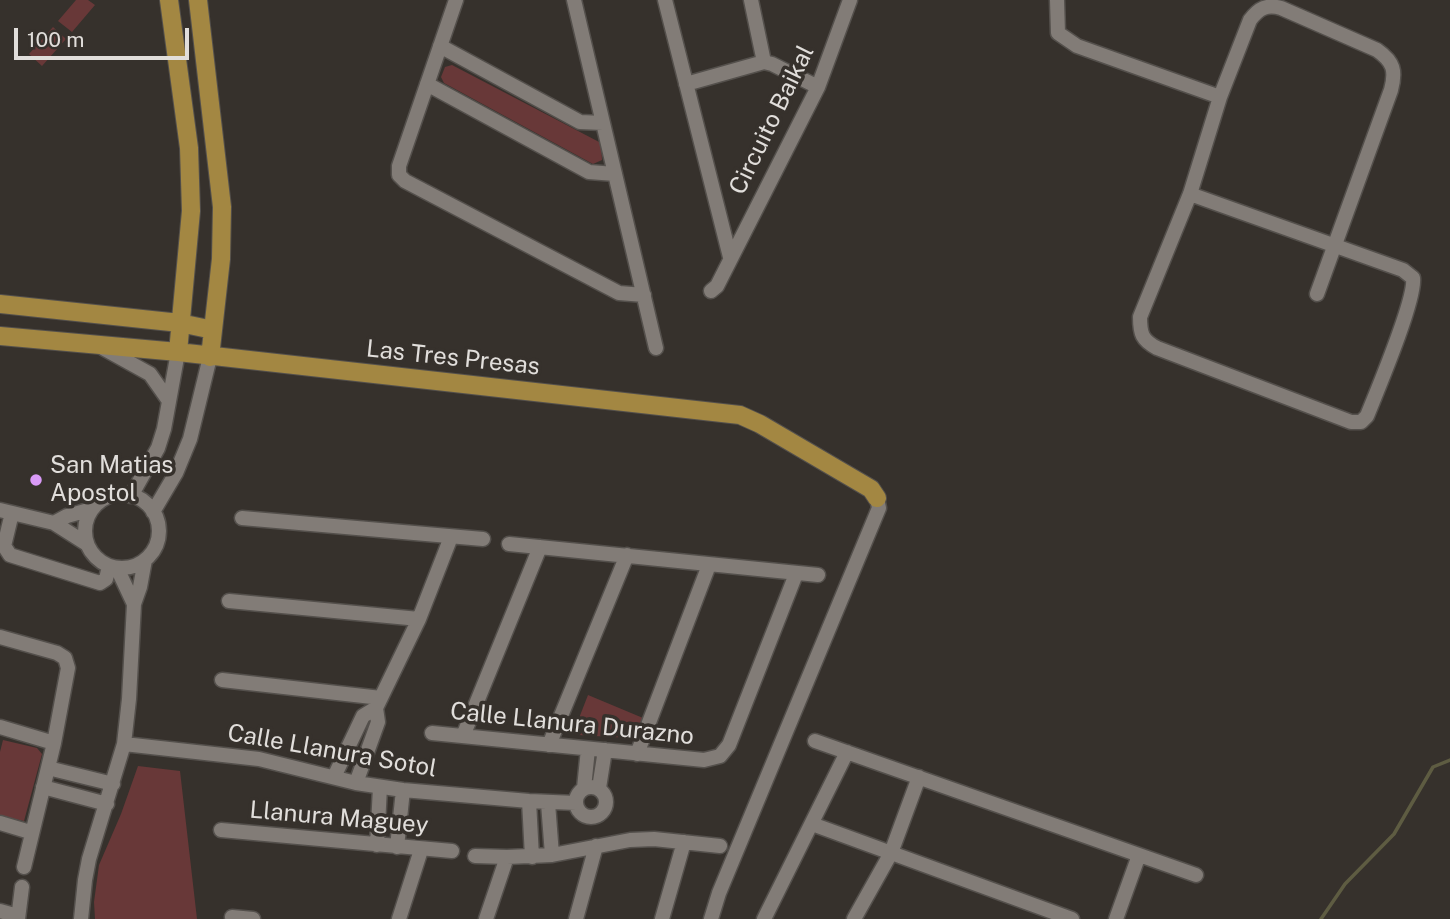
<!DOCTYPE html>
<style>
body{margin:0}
#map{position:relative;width:1450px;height:919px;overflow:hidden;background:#36312c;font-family:"Public Sans",sans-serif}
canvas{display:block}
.scale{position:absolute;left:14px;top:28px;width:175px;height:32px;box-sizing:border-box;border:4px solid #e1dedb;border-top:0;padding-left:9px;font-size:21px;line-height:24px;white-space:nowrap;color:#e1dedb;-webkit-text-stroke:5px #36312c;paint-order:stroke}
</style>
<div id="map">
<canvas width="1450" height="919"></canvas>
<div class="scale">100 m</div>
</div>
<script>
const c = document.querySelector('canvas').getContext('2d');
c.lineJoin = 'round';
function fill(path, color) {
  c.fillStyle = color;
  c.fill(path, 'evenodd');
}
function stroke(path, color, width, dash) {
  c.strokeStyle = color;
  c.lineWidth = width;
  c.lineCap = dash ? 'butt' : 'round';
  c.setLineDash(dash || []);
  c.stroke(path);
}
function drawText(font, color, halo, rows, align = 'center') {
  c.font = font + ' "Public Sans",sans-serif';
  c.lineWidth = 7;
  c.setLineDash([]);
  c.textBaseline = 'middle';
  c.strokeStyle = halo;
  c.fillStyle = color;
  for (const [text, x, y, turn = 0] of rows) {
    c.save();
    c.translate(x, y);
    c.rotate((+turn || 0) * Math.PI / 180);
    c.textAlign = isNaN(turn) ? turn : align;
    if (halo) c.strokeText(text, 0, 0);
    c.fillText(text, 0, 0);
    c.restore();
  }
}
fill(new Path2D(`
 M76 0H88L95 5 72 32 58 21Z
 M53 27 66 39 42 66 29 54Z
 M452 65 601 143 602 160 593 164 444 83 441 77 445 67Z
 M588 695 643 718 636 735 629 738 578 735 574 731Z
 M3 740 37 748 42 754 24 821 0 816V752Z
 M138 766 180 771 197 919H95L94 902 99 865 121 814Z`), '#683838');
stroke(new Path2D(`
 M1321 919 1345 884 1394 834 1433 767 1450 760`), '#5e5c42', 3.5);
const minor = new Path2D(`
 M456 0 399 166V175L405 181 619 293 644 295
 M574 0 656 348
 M665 0 730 257
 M751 0 764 62
 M1057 0 1058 33 1077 46 1220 97 1250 20C1259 8 1267 4 1281 8L1377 50C1394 62 1396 71 1391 90L1317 294
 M440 46 580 122 603 123
 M427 84 589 172 615 174
 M686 84 764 62 772 64 818 87
 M1190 194 1403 270 1413 278C1416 299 1377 391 1367 416L1361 422H1351L1157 348C1142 340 1140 334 1140 317L1190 194 1220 97
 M711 291 717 286 818 87 850 0
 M103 348 150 374 169 401
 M85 531a37 37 0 1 1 74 0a37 37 0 1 1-74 0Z
 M131 496 158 448 164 429 178 352
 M0 510 54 523 87 544
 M153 512 176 473 190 439 210 357
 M12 513 4 546 10 555 100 583 106 579 109 566
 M242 518 483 539
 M54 523 67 516 92 509
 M509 544 818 575
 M117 568 134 604
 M229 601 419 619
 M0 637 57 653 65 658 68 668 54 743 24 867
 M222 680 381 698
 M0 727 54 743
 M432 733 704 760 720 756 729 745 796 574
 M463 736 540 547
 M815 741 1196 875
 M124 744 259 759 356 783 403 790 529 801 576 803
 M549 745 627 555
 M637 754 709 565
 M48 768 113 784
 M334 777 363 716 376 708
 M356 783 378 722 376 708 419 619 451 537
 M576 802a15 15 0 1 1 30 0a15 15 0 1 1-30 0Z
 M43 787 107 804
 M584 788 588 749
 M599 788 605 750
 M529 801 532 857
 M548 803 552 855
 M0 823 30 832
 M812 824 1072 919
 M221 830 452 851
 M377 845 380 787
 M397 847 403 790
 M475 856 507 857 552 855 630 840 654 839 720 846
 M0 911 18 916
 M232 917 253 919
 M18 919 22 887
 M81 919 85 880 89 859 124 744 129 699 134 604 140 587 145 560
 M399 919 421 850
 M486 919 507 857
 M576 919 596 846
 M662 919 684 842
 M711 919 719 893 879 508 877 498
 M764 919 847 752
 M854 919 891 853 919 777
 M1116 919 1139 855`);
const major = new Path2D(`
 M169 0 189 148 191 211 178 352
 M198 0 222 207 221 259 210 357
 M0 304 180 323 213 330
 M0 336 178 352 740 415 760 424 871 489 877 498`);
stroke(minor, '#54504c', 17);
stroke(major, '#54504c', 20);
stroke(minor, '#827c77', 14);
stroke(major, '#a38742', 18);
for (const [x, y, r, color] of [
 [36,480,7,"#d99af7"]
]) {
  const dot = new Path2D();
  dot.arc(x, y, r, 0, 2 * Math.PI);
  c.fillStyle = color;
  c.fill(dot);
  stroke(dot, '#36312c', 2.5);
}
drawText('24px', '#e1dedb', '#36312c', [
 ["Circuito Baikal",772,120,-64],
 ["Las Tres Presas",453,358,6],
 ["Calle Llanura Durazno",572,724,6],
 ["Calle Llanura Sotol",332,751,10],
 ["Llanura Maguey",339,818,5]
]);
drawText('24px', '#e1dedb', '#36312c', [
 ["San Matias",50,466],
 ["Apostol",50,494]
], 'left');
</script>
